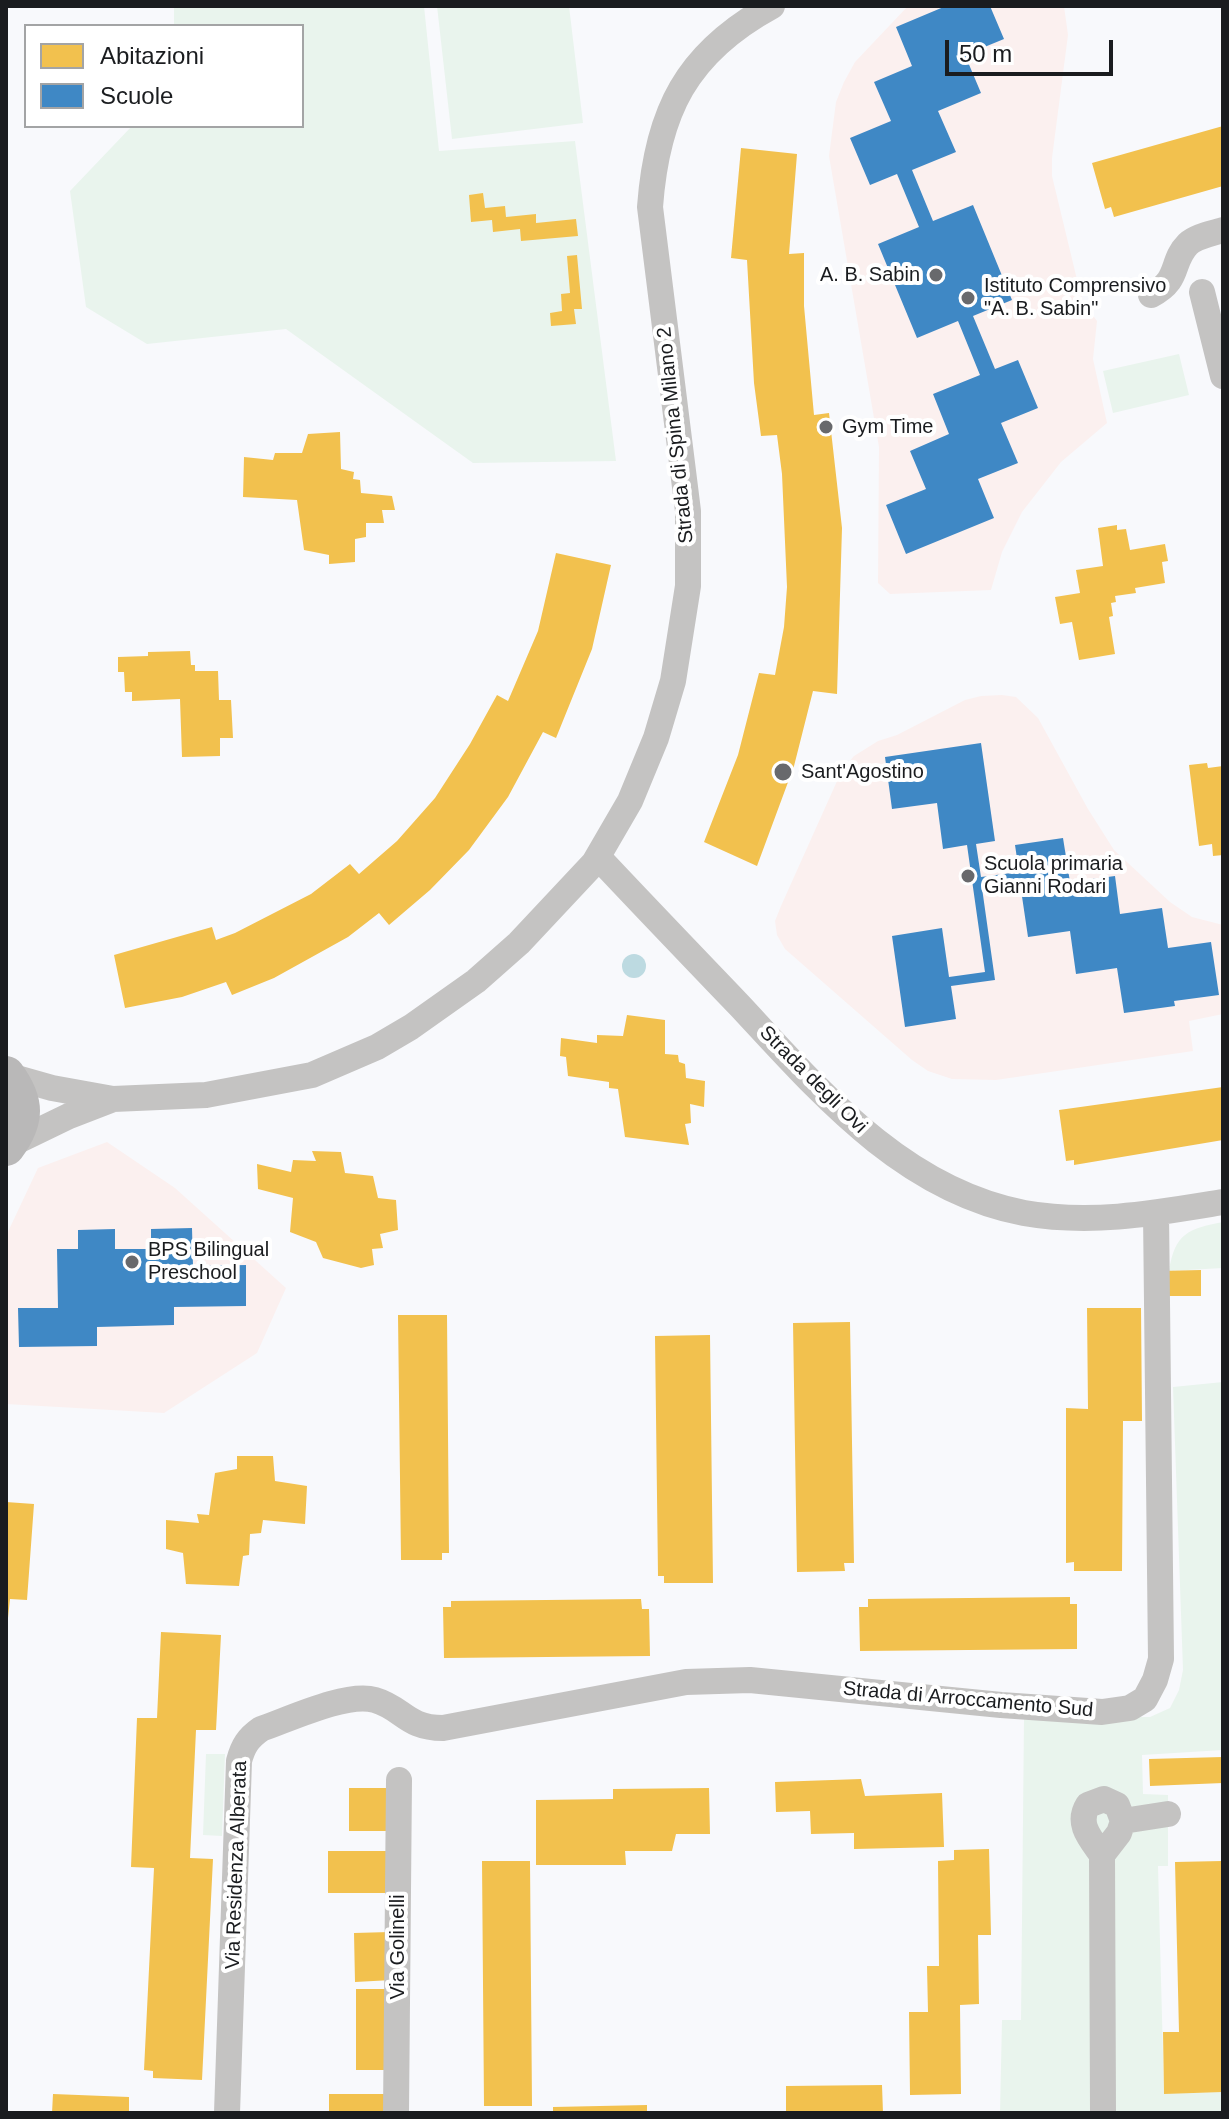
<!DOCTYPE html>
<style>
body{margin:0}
#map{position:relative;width:1229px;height:2119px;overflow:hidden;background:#f8f9fc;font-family:Helvetica,sans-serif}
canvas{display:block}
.frame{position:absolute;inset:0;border:8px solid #1a1c1f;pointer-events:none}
.legend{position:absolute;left:24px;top:24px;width:280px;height:104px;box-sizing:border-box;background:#fff;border:2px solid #a3a4a5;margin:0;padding:10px 14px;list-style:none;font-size:24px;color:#1a1c1f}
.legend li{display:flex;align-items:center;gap:16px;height:40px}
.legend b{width:40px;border:2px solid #a3a4a5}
.scale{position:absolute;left:945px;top:40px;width:168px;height:36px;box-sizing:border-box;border:4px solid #1a1c1f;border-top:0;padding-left:10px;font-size:24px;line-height:28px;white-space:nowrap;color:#1a1c1f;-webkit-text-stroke:6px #fff;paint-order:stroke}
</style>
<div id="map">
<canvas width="1229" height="2119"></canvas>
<div class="frame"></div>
<ul class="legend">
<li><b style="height:22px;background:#f2c14e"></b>Abitazioni</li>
<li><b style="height:22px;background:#3f88c5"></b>Scuole</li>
</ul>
<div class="scale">50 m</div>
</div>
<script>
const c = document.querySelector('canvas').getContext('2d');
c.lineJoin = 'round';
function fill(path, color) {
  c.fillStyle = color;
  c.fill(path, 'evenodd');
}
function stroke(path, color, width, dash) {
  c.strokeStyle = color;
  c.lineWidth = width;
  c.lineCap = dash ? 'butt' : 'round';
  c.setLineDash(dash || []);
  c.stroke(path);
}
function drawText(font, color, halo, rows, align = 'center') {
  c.font = font + ' Helvetica,sans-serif';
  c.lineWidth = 8;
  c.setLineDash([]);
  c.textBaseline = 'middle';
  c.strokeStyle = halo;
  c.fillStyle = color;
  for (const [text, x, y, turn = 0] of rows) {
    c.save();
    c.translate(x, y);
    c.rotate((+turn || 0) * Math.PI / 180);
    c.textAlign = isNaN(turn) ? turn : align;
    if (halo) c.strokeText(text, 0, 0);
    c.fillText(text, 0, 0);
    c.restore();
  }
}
fill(new Path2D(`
 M908 6H1064L1068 35 1052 158V176L1080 292 1085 305 1097 321 1093 359 1107 423 1061 462 1022 512 1002 552 991 590 890 594 878 583 879 447 829 156 836 102 844 82 855 62Z
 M1002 695 1016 697 1038 718 1088 809 1114 850 1170 902 1192 917 1223 925V1014L1189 1021 1193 1051 996 1080 952 1079 928 1071 912 1060 785 949 777 935 775 921 781 906 842 770 854 756 878 741 897 735 965 700 981 696Z
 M107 1142 175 1188 286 1288 257 1353 164 1413 6 1404V1236L38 1168Z`), '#fbf0ef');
fill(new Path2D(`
 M174 6H424L439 151 575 141 616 461 473 463 286 329 147 344 86 307 70 191 132 126H302V26H174Z
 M437 6H569L583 123 452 139Z
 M1179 354 1189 395 1113 413 1103 371Z
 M1223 1222V1268L1169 1271C1175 1233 1188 1229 1223 1222Z
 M1223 1382V1750L1142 1755 1143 1794 1168 1795V1866H1158L1164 2093 1223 2092V2113H1000L1002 2020H1021L1024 1718 1150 1717 1170 1708 1179 1690 1183 1670 1173 1387Z
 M206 1754H225L222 1836 203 1835Z`), '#e9f4ed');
fill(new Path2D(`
 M622 966a12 12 0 1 1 24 0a12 12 0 1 1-24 0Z`), '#bddae1');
fill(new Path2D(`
 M1223 126V186L1114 217 1111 207 1105 209 1092 163Z
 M741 148 797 154 789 254 804 253V306L814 415 829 413 842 528 837 694 813 691 794 766 757 866 704 842 738 755 759 673 775 675 784 627 787 587 782 474 777 435 761 436 754 383 747 260 731 258Z
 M483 193 485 208 505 206 506 217 536 214V223L576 219 578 236 521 241 520 229 493 232 492 220 471 222 469 195Z
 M577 255 582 309H574L576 324 551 326 550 313 562 311 561 294 570 293 567 256Z
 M340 432 341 469 354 472 353 479 360 480 361 493 392 496 395 510H382L384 523H366V537L355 539V562L329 564V555L304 550 297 500 243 497 244 457 273 460 275 453H302L308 434Z
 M1117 525V530L1126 529 1130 550 1165 544 1168 561 1162 562 1165 583 1135 588 1136 593 1115 596 1116 602 1111 603 1113 616 1109 617 1115 654 1079 660 1072 622 1060 624 1055 597 1080 593 1076 570 1103 566 1098 528Z
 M556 553 611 565 592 649 556 738 543 732 508 797 469 850 430 890 389 925 379 913 348 937 274 978 232 995 226 982 182 997 125 1008 114 955 212 927 216 940 235 933 311 894 350 864 359 874 397 841 435 798 470 744 497 695 508 701 538 631Z
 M190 651 191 665H195V671H218L219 700H231L233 738H220V756L182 757 180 699 132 701V692H125L124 672H118V657L148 656V652Z
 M1207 763 1208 768 1223 766V855L1213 856 1212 844 1199 846 1189 765Z
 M627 1015 665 1020V1054L678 1055 679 1062 685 1064 686 1078 705 1081 704 1107 690 1104 691 1123 685 1124 689 1145 625 1137 618 1089 609 1088V1082L568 1076 566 1057 560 1056 561 1038 597 1043V1035L623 1036Z
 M1223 1087V1140L1074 1165V1160L1066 1161 1059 1110Z
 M312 1151 341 1152 345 1173 373 1176 378 1198 396 1200 398 1230 380 1234 383 1248 372 1249 374 1265 361 1268 323 1258 316 1242 290 1232 293 1198 258 1189 257 1164 291 1172 293 1160 316 1161Z
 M1201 1270V1296H1160V1271Z
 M1087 1308H1141L1142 1421H1123L1122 1571H1074V1562L1066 1563V1408L1088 1409Z
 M398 1315H447L449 1553H442V1560H401Z
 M850 1322 854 1563H844L845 1571 797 1572 793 1323Z
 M710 1335 713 1583H664V1576H658L655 1336Z
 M237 1456H273L275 1481 307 1486 305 1524 263 1520 261 1533 250 1534 249 1555 243 1556 239 1586 186 1584 183 1553 166 1549V1520L199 1523 197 1514 209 1515 215 1473 237 1469Z
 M6 1502 34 1504 27 1600 10 1599 8 1618H6Z
 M1070 1597V1604H1077V1649L860 1651 859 1607H868V1599Z
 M641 1599 642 1609H649L650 1656 444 1658 443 1607H451V1601Z
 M161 1632 221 1635 216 1730H196L190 1858 213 1859 202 2080 153 2078V2071L144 2070 154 1868 131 1867 137 1718H157Z
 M1223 1757V1783L1150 1786 1149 1759Z
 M861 1779 865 1796 942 1793 944 1847 854 1849V1833L811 1834 810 1811 776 1812 775 1782Z
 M349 1788H394L395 1831H349Z
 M709 1788 710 1834H676L672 1851H625L626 1865H536V1800L613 1799V1789Z
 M989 1849 991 1935H978L979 2004 960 2005 961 2094 910 2095 909 2012H928L927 1966H939L938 1861 954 1860V1850Z
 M328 1851H392V1893H328Z
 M482 1861H530L532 2106H484Z
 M1222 1861 1223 2092 1164 2094 1163 2032H1179L1175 1862Z
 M390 1932 392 1980 355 1982 354 1933Z
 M356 1989H390V2070H356Z
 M882 2085 883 2113H786V2086Z
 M53 2094 129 2097V2113H52Z
 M329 2094H388V2113H329Z
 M647 2105V2113H553V2107Z`), '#f2c14e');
fill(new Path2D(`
 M946 6H990L1004 39 965 55 981 93 938 111 956 152 912 170 933 221 973 205 1012 300 973 316 995 369 1018 360 1038 408 1001 423 1018 463 978 479 994 518 906 554 886 505 926 489 910 451 949 434 933 394 980 375 958 321 917 338 878 244 919 227 897 174 870 185 850 138 891 121 874 82 912 66 896 27Z
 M981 743 995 841 976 844 981 877 1019 872 1015 845 1063 838 1070 882 1115 876 1120 914 1162 908 1168 948 1211 942 1219 995 1174 1001 1175 1006 1124 1013 1117 968 1076 974 1070 931 1028 937 1020 883 982 888 995 980 951 986 956 1019 905 1027 892 936 942 928 949 977 985 972 967 845 943 849 937 803 892 809 885 757Z
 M192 1228 193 1266 246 1265V1306L174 1307V1325L97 1327V1346L19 1347 18 1308H58L57 1249H78V1230L115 1229V1249H151V1229Z`), '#3f88c5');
stroke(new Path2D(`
 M1202 292 1223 376
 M1151 295C1181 280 1170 262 1188 244 1197 236 1211 234 1223 230
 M598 857C645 907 692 956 740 1006 820 1092 903 1190 1024 1213 1092 1225 1156 1213 1223 1202
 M6 1075 52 1088 113 1099 206 1095 312 1075 377 1047 411 1027 476 981 519 943 594 863 630 801 656 738 673 681 688 586V511L650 207C657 112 686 53 772 6
 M7 1146 69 1116 113 1099
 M1123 1821 1168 1814
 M1102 1855 1119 1833 1123 1821 1117 1805 1104 1799 1088 1805C1076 1824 1091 1839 1102 1855L1103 2113
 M227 2113 239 1761C243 1746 248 1738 261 1729 290 1719 346 1692 375 1700 403 1708 406 1728 443 1728L686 1682 750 1680 1001 1705 1102 1712 1130 1708 1145 1699 1155 1680 1161 1659 1156 1213
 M396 2113 399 1780`), '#c4c3c2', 26);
stroke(new Path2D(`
 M6 1075C26 1102 26 1120 6 1147`), '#b9b8b8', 38);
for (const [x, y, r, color] of [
 [936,275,8,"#68696c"],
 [968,298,8,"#68696c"],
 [826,427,8,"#68696c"],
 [783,772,10,"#68696c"],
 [968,876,8,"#68696c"],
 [132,1262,8,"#68696c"]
]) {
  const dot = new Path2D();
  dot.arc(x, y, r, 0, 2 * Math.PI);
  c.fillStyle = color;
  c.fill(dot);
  stroke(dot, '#fff', 3);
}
drawText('20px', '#1a1c1f', '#fff', [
 ["A. B. Sabin",920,275,"right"],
 ["Istituto Comprensivo",984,286],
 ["\"A. B. Sabin\"",984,309],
 ["Gym Time",842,427],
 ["Sant'Agostino",801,772],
 ["Scuola primaria",984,864],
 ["Gianni Rodari",984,887],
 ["BPS Bilingual",148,1250],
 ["Preschool",148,1273]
], 'left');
drawText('20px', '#1a1c1f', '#fff', [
 ["Strada di Spina Milano 2",676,435,-96],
 ["Strada degli Ovi",813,1080,45],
 ["Strada di Arroccamento Sud",968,1700,5],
 ["Via Residenza Alberata",237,1865,-88],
 ["Via Golinelli",398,1947,-90]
]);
</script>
